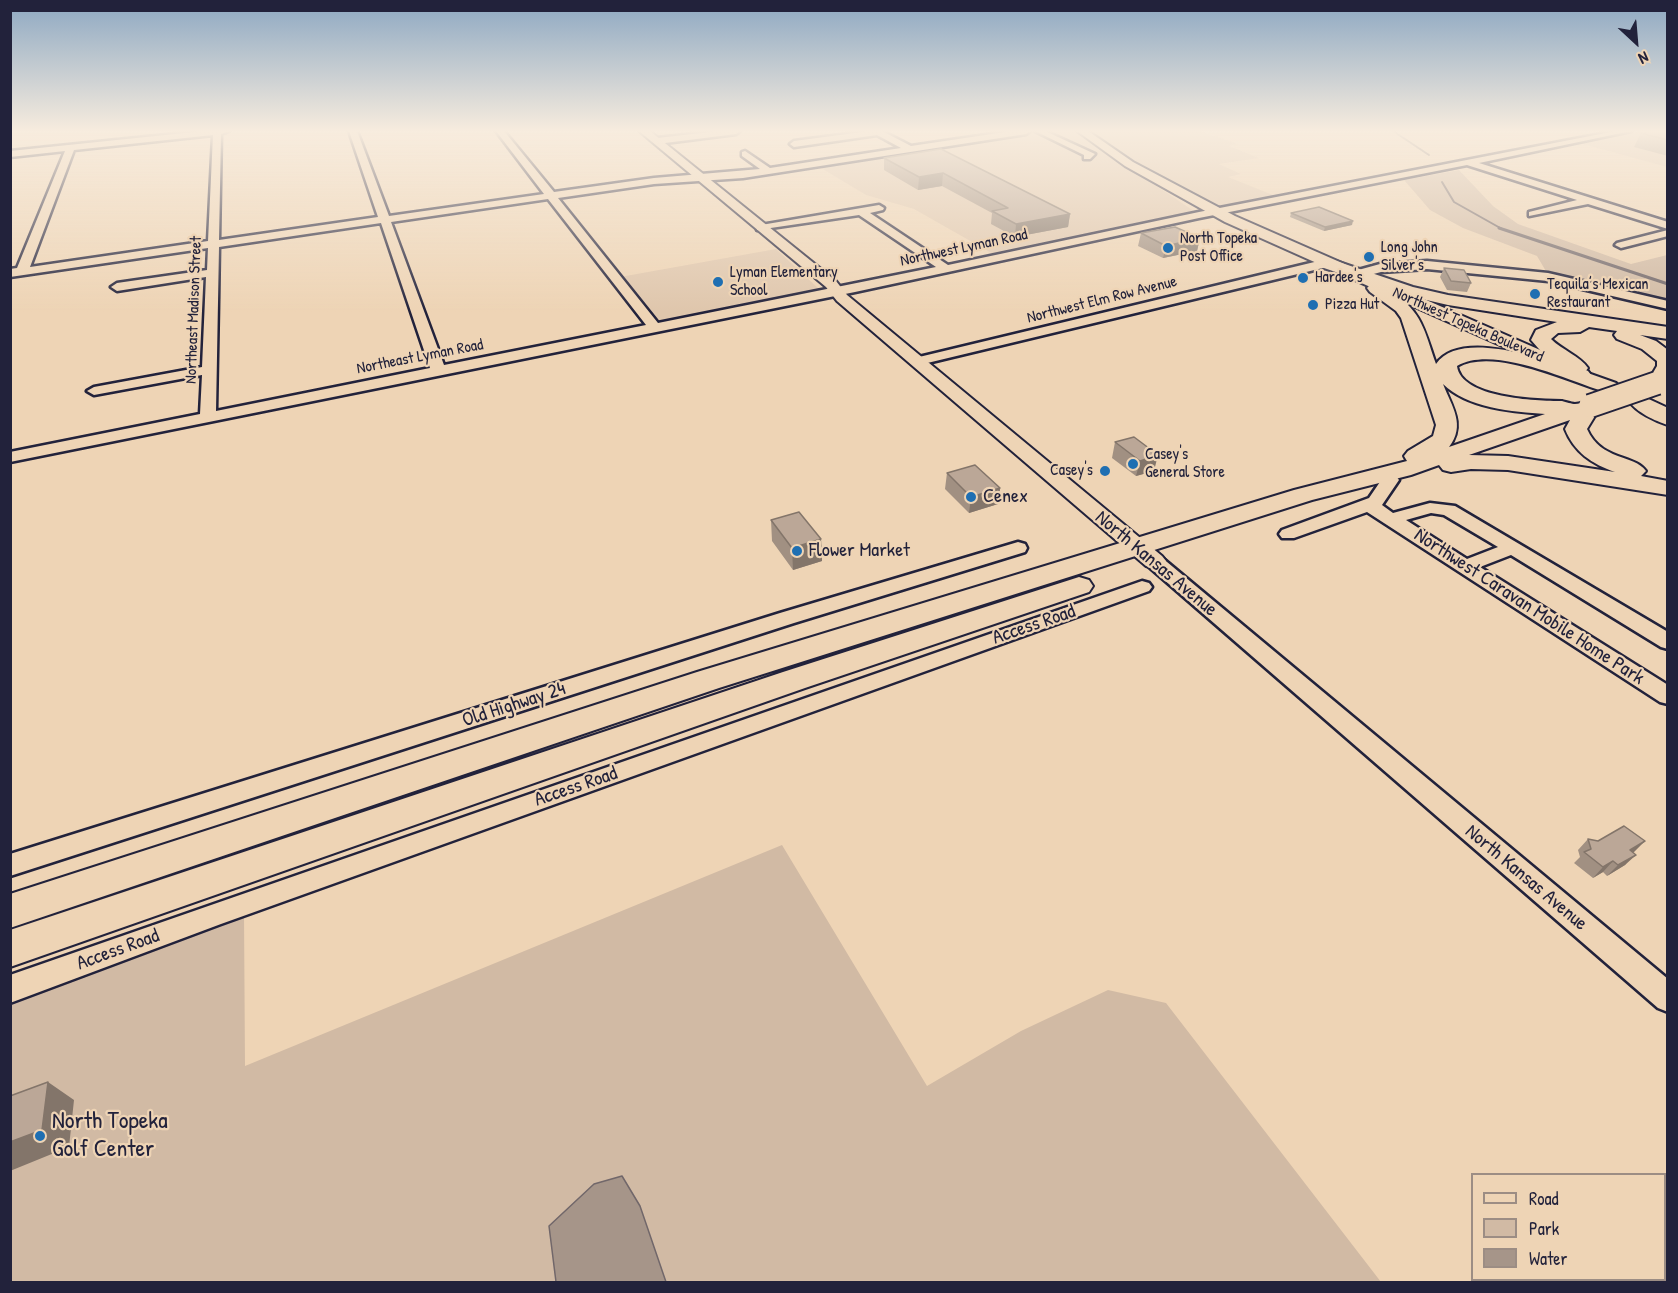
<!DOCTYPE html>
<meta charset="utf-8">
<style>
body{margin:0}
#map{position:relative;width:1678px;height:1293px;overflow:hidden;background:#eed4b5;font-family:"Patrick Hand",sans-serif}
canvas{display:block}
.frame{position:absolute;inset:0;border:12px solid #22223b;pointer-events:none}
.legend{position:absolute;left:1471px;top:1173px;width:195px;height:108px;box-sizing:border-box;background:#eed4b5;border:2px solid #9c8d84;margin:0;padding:8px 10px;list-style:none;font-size:18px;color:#22223b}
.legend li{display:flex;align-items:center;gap:12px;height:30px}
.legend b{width:30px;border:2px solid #9c8d84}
.north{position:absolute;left:1606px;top:12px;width:60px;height:60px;-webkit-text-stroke:4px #eed4b5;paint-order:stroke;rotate:154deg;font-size:16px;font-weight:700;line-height:24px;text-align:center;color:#22223b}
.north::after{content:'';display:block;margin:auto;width:21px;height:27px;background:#22223b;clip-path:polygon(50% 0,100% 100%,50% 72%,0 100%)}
</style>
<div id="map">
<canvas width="1678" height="1293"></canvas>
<div class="frame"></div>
<ul class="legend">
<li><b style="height:8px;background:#eed4b5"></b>Road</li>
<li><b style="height:16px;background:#d1baa4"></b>Park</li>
<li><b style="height:16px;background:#a69589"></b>Water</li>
</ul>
<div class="north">N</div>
</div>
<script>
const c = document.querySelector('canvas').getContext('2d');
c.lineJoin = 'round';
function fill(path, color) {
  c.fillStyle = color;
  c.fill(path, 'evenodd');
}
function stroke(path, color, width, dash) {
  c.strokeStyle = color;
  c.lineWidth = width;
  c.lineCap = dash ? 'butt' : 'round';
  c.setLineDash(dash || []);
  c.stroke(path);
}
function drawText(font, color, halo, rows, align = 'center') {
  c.font = font + ' "Patrick Hand",sans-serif';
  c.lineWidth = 4.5;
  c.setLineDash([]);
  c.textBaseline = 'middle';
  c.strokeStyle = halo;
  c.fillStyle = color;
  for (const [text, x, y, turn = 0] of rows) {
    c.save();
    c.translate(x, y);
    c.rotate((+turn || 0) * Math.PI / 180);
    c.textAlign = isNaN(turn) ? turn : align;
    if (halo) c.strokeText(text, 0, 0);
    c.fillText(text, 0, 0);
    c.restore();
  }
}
fill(new Path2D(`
 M1039 131H1074L1194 211 1188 214 995 255 914 209 866 195 816 165Z
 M1091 131H1200L1238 144 1229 146 1259 158 1219 164 1241 174 1228 177 1278 197 1219 206 1158 176 1122 154Z
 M1642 131H1667V167L1579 143Z
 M776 249 819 289 661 323 655 321 620 277Z`), '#dfc6ac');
fill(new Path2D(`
 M1459 170 1493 206 1518 224 1631 264 1667 255V301L1547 273 1537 256 1463 228 1430 210 1404 180Z
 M782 845 927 1086 1021 1031 1108 990 1166 1003 1381 1282H11V1000L244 915 245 1066Z`), '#d1baa4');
const water = new Path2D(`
 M622 1176 640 1206 666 1282H556L549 1226 594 1184Z`);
fill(water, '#a69589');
stroke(water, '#71676a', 1.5);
stroke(new Path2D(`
 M1393 131 1429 155
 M1442 182 1454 202 1502 229`), '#71676a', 2);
stroke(new Path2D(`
 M1499 228 1668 284`), '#71676a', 3);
const minor = new Path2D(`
 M204 131H229L221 134 219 240 378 217 349 131H357L389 216 544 194 496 131H504L554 192 654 178 760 169 742 156V152L745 151 770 168 901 148 877 135 794 147 790 144 794 141 870 131H882L911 146 1012 131H1030L1026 134 743 178 654 184 558 198 658 323 936 267 859 215 757 230V226L761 225 879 205 884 208 883 210 870 213 948 265 1199 212 1616 131H1631L1479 163 1668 222V229L1588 204 1529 216V212L1577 200 1467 165 1199 218 855 292 10 462V452L200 414 202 375 94 395 87 391 94 387 202 367 206 277 117 291 111 287 117 283 207 270 208 248 10 277V269L17 268 65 151 10 157V151ZM213 135 208 241 30 267 74 150ZM548 199 646 325 444 365 391 222ZM381 223 430 368 216 411 219 247Z
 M719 131H740L736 134 657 144 653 141 657 138Z
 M1035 131H1045L1095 154 1090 159H1084V155Z
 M1668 230V236L1621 248 1615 245 1617 243Z
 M1327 259 1331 260V266L919 365 912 361 919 357Z
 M1427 261 1548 273 1668 301V309L1548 281 1427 269 1381 272 1355 279 1349 275 1351 272 1380 264Z
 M1390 475 1396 476 1399 480 1382 505 1393 513 1430 503 1455 506 1668 632V649L1661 647 1511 555 1480 567 1668 685V704L1660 702 1367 512 1294 538H1282L1279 534 1282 530 1369 498 1384 476ZM1431 513 1444 515 1498 547 1467 559 1406 520Z
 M1018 542 1025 544 1027 548 1025 552 794 623 10 876V854L780 613Z
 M1154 555 1161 557 1668 979V1012L1658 1008 1147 565 1145 561 1147 557Z
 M1142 581 1149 583 1152 587 1149 591 221 924 10 1003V975Z`);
const major = new Path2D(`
 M639 131H650L836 281 847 295 1162 556 1166 561 1162 566 1154 568 1146 566 837 301 826 287Z
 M1077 131H1088L1133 162 1235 216 1588 371 1591 375 1588 379H1576L1225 222 1125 166Z`);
const highway = new Path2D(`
 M1327 258 1413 287 1448 295 1668 327V339L1640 335 1656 341 1668 350V383L1664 387 1657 389 1650 387 1647 383 1657 366V361L1642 349 1617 339 1614 335 1617 331 1589 327 1580 332 1558 333 1551 339C1562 350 1580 356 1588 368L1585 372 1616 383 1620 387 1616 391 1609 393 1602 391C1564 379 1493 345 1457 366 1461 398 1536 401 1562 401 1566 402 1572 404 1575 404 1584 403 1588 399 1598 401L1601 406 1587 429C1601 461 1634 454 1646 471L1641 476 1668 481V495L1508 470 1471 469 1451 472 1443 470 1439 465 1411 475 1312 500 719 688 10 928V894L697 672 1294 490 1407 461 1404 456 1408 451 1433 436 1436 425 1401 318 1396 311 1370 292 1367 288 1371 284 1321 267 1319 263 1321 259ZM1392 292 1448 305 1557 322 1536 330 1531 340 1546 357 1553 362C1525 354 1457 333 1436 364 1424 330 1423 313 1392 292ZM1443 384C1467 408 1513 412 1545 414L1449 447C1466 425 1452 407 1443 384ZM1570 420 1565 429C1574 452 1592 464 1615 472L1508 456 1469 455Z
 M1640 395 1668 408V425C1655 421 1636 412 1629 401L1632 396Z
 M1079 577 1089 580 1093 586 1089 592 805 688 10 967V930L783 672Z`);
stroke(minor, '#22223b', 5);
stroke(major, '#22223b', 4);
stroke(highway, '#22223b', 4);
fill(minor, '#eed4b5');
fill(major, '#eed4b5');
fill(highway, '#eed4b5');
const highwayBridge = new Path2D(`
 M1590 406 1657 383`);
stroke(highwayBridge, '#22223b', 26, []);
stroke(highwayBridge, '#eed4b5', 22);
fill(new Path2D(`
 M1668 131V156L1634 147 1641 133Z
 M941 149 1070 214 1068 227 1015 237 991 224 992 213 942 186 918 190 884 170V158Z
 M1291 213 1352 225 1324 231 1290 217Z
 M1141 233 1200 238 1197 251 1163 258 1138 246Z
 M1444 268 1471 283 1467 292 1447 290 1440 277Z
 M1115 442 1154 471 1136 476 1112 458Z
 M947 473 1000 488 998 504 969 513 945 489Z
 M771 520 821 539 822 561 793 570 772 541Z
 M1588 839 1633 853 1625 865 1607 876 1603 872 1593 878 1574 863 1580 857 1578 850Z`), '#a19082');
fill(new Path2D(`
 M943 173 942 186 918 190 919 177Z
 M1070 214 1068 227 1015 237 1016 224Z
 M1353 221 1352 225 1324 231 1325 227Z
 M1200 238 1197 251 1163 258 1166 246Z
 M1158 455 1154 471 1136 476 1140 461Z
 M1000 488 998 504 969 513 971 497Z
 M821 539 822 561 793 570 792 548Z
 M1645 841 1634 852 1619 861 1630 850Z
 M1636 855 1625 865 1607 876 1618 865Z
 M1613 861 1603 872 1593 878 1603 867Z
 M48 1082 74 1100 69 1147 10 1171V1142Z`), '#83756a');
const building = new Path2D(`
 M1655 131H1668V140L1641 133Z
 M941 149 1070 214 1016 224 992 211 1008 208 943 173 919 177 884 158Z
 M1319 207 1353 221 1325 227 1291 213Z
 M1175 227 1200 238 1166 246 1141 233Z
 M1444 268 1464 270 1471 283 1451 281Z
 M1134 437 1158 455 1140 461 1115 442Z
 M975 465 1000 488 971 497 947 473Z
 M799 512 821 539 792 548 771 520Z
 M1624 826 1645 841 1630 850 1636 855 1618 865 1613 861 1603 867 1584 852 1591 849 1588 839 1598 841Z
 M48 1082 42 1130 10 1142V1096Z`);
fill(building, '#bba797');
stroke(building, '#83756a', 1.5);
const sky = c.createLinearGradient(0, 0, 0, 312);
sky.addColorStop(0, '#8da8c2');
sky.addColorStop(0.42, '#f7ecde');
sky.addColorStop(1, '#f7ecde00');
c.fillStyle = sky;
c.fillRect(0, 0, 1678, 312);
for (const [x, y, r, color] of [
 [1168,248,6,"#1f6fb2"],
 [1369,257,6,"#1f6fb2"],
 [1303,278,6,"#1f6fb2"],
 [718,282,6,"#1f6fb2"],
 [1535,294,6,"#1f6fb2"],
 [1313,305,6,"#1f6fb2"],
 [1133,464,6,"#1f6fb2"],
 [1105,471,6,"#1f6fb2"],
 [971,497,6,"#1f6fb2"],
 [797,551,6,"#1f6fb2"],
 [40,1136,6,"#1f6fb2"]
]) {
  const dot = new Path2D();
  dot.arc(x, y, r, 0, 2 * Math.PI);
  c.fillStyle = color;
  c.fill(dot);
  stroke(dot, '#eed4b5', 2);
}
drawText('16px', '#22223b', '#eed4b5', [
 ["North Topeka",1180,239],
 ["Post Office",1180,257],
 ["Long John",1381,248],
 ["Silver's",1381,266],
 ["Lyman Elementary",730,273],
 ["School",730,291],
 ["Hardee's",1315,278],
 ["Tequila’s Mexican",1547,285],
 ["Restaurant",1547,303],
 ["Pizza Hut",1325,305],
 ["Casey's",1145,455],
 ["General Store",1145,473],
 ["Casey's",1093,471,"right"]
], 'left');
drawText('16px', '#22223b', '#eed4b5', [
 ["Northwest Lyman Road",964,248,-12],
 ["Northwest Elm Row Avenue",1102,300,-14],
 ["Northeast Madison Street",194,310,-88],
 ["Northwest Topeka Boulevard",1468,325,24],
 ["Northeast Lyman Road",420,357,-11]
]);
drawText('20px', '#22223b', '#eed4b5', [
 ["Cenex",983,497],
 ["Flower Market",809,551]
], 'left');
drawText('20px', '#22223b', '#eed4b5', [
 ["North Kansas Avenue",1156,564,40],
 ["Northwest Caravan Mobile Home Park",1529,607,33],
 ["Access Road",1034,625,-19],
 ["Old Highway 24",514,705,-18],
 ["Access Road",576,787,-19],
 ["North Kansas Avenue",1526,878,40],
 ["Access Road",118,950,-20]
]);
drawText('24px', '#22223b', '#eed4b5', [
 ["North Topeka",52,1122],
 ["Golf Center",52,1150]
], 'left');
</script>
